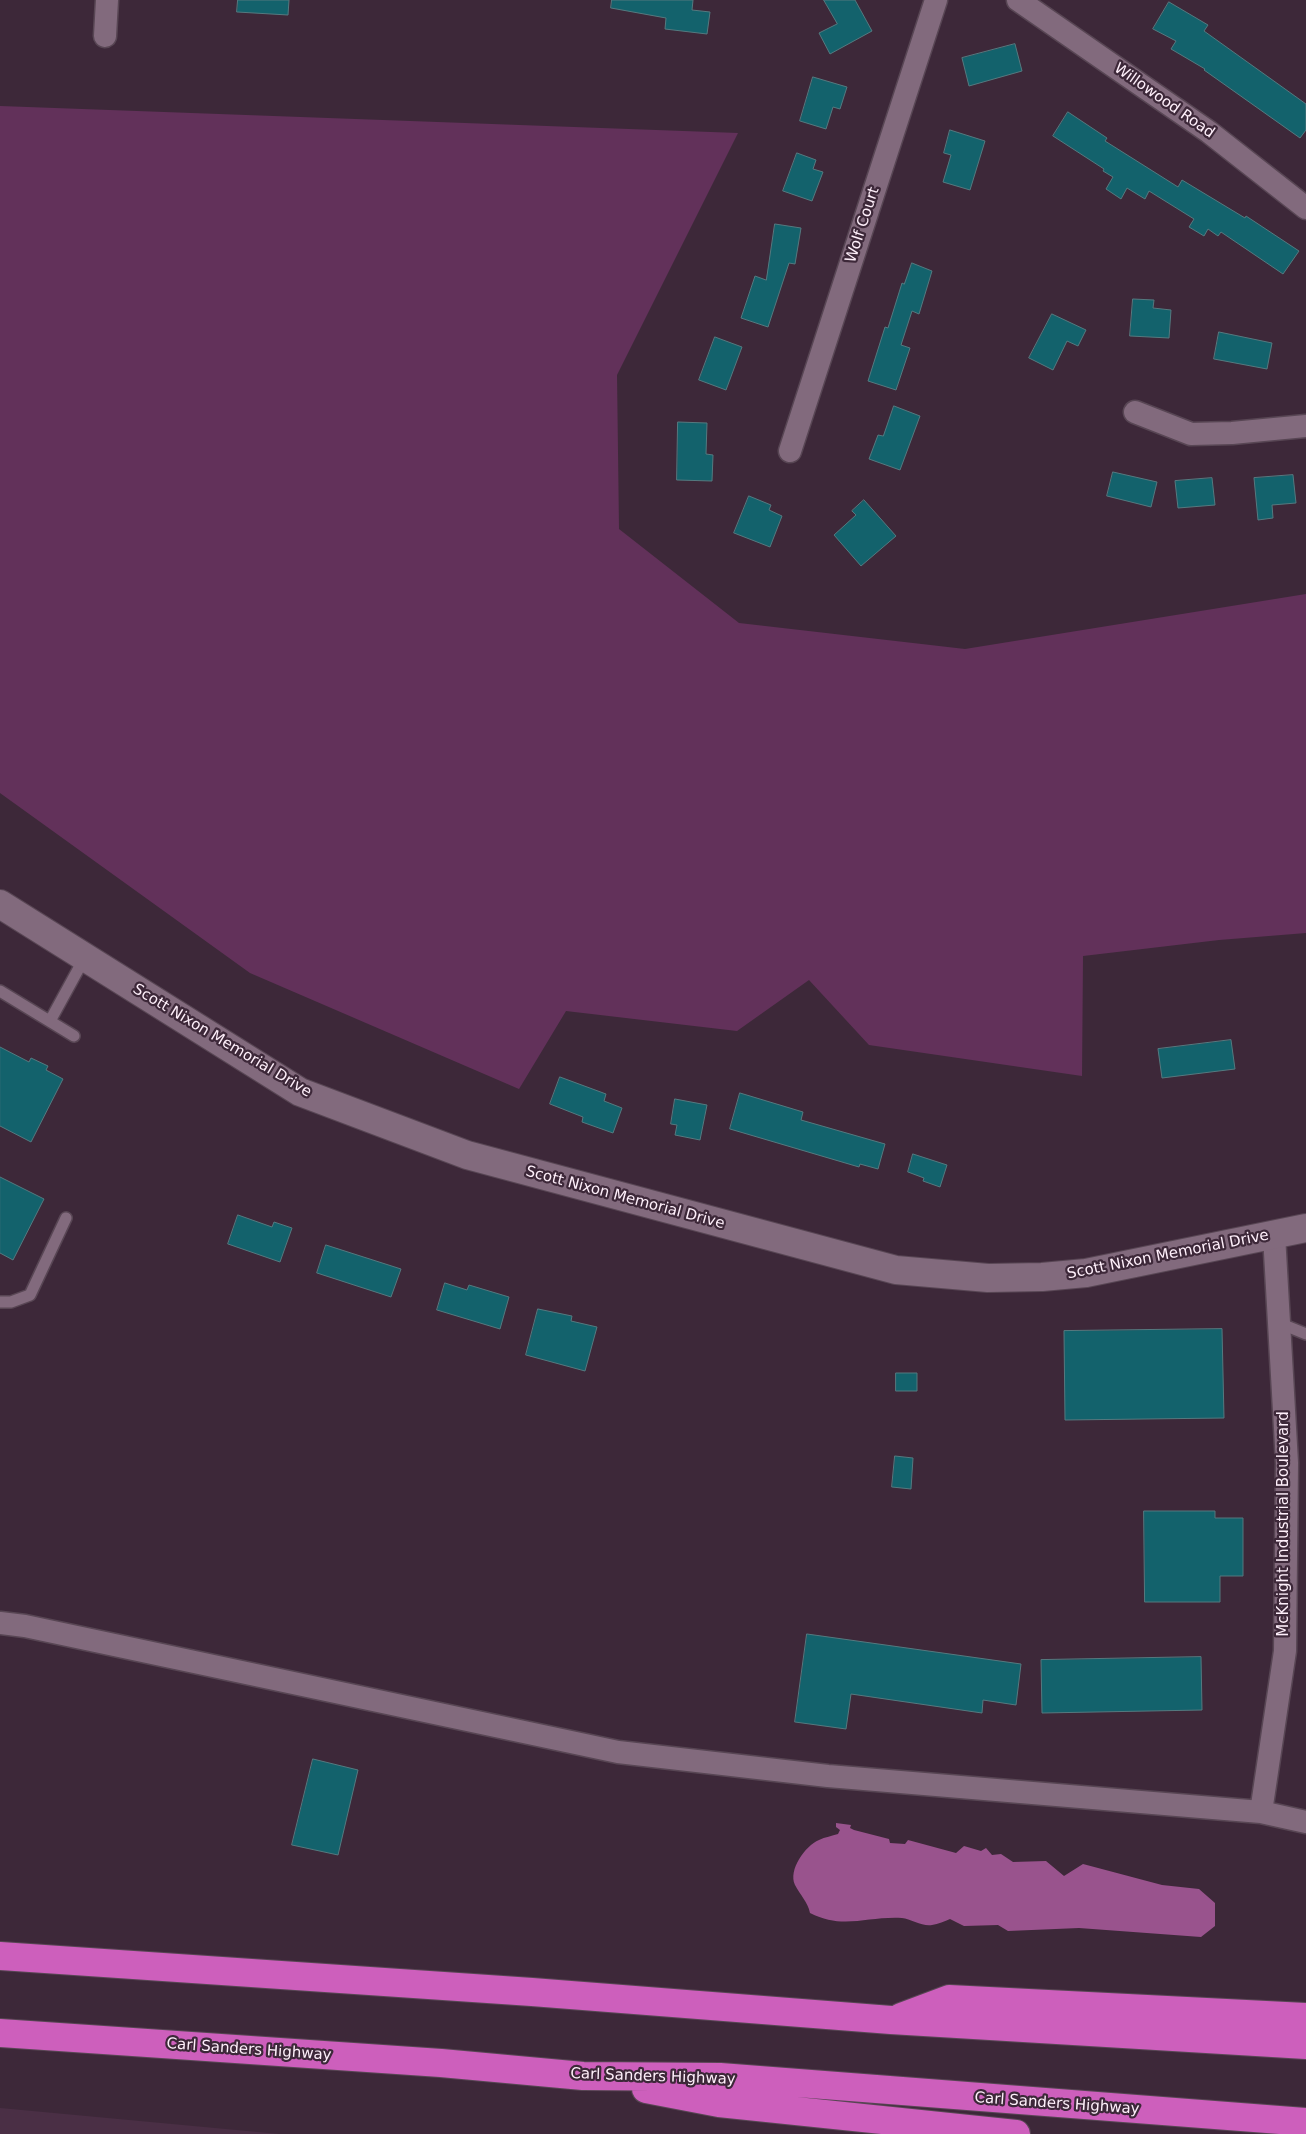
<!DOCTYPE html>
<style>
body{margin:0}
canvas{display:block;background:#3d2839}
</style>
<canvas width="1306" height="2134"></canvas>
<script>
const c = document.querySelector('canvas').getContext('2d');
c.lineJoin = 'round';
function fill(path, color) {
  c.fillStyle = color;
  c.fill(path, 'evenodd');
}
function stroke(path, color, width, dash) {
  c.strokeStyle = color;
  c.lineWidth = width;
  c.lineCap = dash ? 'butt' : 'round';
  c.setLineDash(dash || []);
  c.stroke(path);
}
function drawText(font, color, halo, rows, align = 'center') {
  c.font = font + ' "DejaVu Sans",sans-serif';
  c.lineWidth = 4.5;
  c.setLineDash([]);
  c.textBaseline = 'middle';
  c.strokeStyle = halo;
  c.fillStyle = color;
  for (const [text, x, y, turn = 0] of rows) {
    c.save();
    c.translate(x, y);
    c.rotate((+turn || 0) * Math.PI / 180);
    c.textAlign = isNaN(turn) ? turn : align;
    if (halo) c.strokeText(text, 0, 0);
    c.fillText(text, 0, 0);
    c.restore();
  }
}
fill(new Path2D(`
 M0 2108 279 2134H0Z`), '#4a2f45');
fill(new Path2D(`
 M0 106 738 133 617 375 619 529 739 623 965 649 1306 594V933L1219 940 1083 956 1082 1076 869 1045 809 980 737 1031 566 1011 519 1089 250 973 0 793Z`), '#62315a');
fill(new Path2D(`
 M836 1823 851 1825 850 1828 854 1830 889 1839 890 1843 905 1844 908 1840 956 1853 964 1846 981 1851 986 1848 992 1855 1001 1854 1013 1862 1046 1861 1064 1876 1083 1864 1162 1885 1199 1889 1215 1903V1926L1201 1937 1079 1928 1008 1931 998 1925 964 1926 950 1919C945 1921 938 1924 932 1925 923 1927 911 1919 902 1918 867 1916 843 1930 810 1913 808 1902 800 1895 795 1885 788 1870 805 1846 819 1840 825 1837 832 1836 838 1834L840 1830 836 1827Z`), '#99538d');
const building = new Path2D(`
 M238 0H289L288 15 237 12Z
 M612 0H693L692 10 710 12 707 34 665 29 666 18 611 8Z
 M824 0H855L872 31 830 54 819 33 837 24Z
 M1169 2 1208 25 1204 31 1306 104V130L1300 138 1204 70 1205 69 1171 49 1176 41 1153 29Z
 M1015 44 1022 71 969 86 962 58Z
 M813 77 847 87 840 109 833 107 826 129 800 121Z
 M1068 112 1107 138 1105 141 1178 187 1182 180 1245 218 1246 216 1299 251 1283 274 1221 232 1218 236 1208 229 1204 236 1189 227 1194 219 1149 191 1145 199 1127 188 1121 199 1106 189 1113 177 1103 171 1104 169 1053 136Z
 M950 130 985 141 970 190 943 182 951 155 944 153Z
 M797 153 816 160 813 169 823 172 812 201 783 191Z
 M775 224 801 228 795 264 789 263 768 327 741 318 755 276 766 280Z
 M912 263 932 271 919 314 912 311 901 345 910 348 896 390 868 381 885 327 888 328 902 283 904 284Z
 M1133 299 1154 300 1153 308 1171 310 1169 338 1130 336Z
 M1052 314 1086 330 1078 346 1067 341 1053 370 1029 358Z
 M1219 332 1272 343 1267 369 1214 359Z
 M715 337 742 347 726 390 699 380Z
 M894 406 920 416 900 470 869 459 878 435 883 436Z
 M678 422 707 423 706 454 713 455 712 481 677 480Z
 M1113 472 1157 482 1151 507 1107 496Z
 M1293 475 1296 503 1272 505 1273 518 1258 520 1254 478Z
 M1212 478 1215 505 1178 508 1175 481Z
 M749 496 771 505 769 510 782 516 770 547 734 533Z
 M864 500 896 536 861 566 834 535 856 515 852 511Z
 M1231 1040 1235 1069 1162 1078 1158 1049Z
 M0 1047 29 1062 31 1058 48 1066 46 1070 63 1079 31 1142 0 1126Z
 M560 1077 606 1094 604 1101 622 1108 613 1133 582 1122 583 1117 550 1104Z
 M740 1093 803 1112 801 1120 885 1144 878 1169 860 1164 859 1167 730 1129Z
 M675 1099 707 1105 700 1140 675 1135 677 1125 671 1124Z
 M913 1154 947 1165 940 1187 923 1181 924 1178 908 1172Z
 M0 1177 44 1199 13 1260 0 1253Z
 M238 1215 272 1227 274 1222 292 1228 280 1262 228 1244Z
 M326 1245 401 1269 391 1297 317 1273Z
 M445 1283 467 1290 469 1285 509 1297 500 1329 437 1310Z
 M538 1309 572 1316 571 1321 597 1327 585 1371 526 1355Z
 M1222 1329 1224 1418 1065 1420 1064 1331Z
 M896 1373H917V1391H896Z
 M895 1456 913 1458 911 1489 892 1487Z
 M1144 1511H1215V1518H1243V1576H1220V1602H1145Z
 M807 1634 1021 1664 1016 1705 983 1700 982 1713 851 1694 846 1729 795 1722Z
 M1201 1657 1202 1710 1042 1713 1041 1660Z
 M313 1759 358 1770 338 1855 292 1845Z`);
fill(building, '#13626c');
stroke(building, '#55797f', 1);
const service = new Path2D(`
 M0 991 74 1036
 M50 1021 85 957
 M0 1302H11L30 1295 66 1218
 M1279 1323 1306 1334`);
const minor = new Path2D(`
 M1018 0 1209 132 1306 208
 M105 36 107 0
 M1135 412 1191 434 1232 433 1306 426
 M790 451 936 0
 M0 1623 25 1626 618 1752 828 1776 1261 1812 1306 1822
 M1261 1812 1285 1651 1287 1463 1274 1235`);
const secondary = new Path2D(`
 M0 904 300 1092 467 1155 896 1270 988 1278 1042 1277 1086 1273 1306 1228`);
const motorway = new Path2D(`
 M0 1956 532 1992 891 2020 1306 2045
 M901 2017 949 1999 1306 2017
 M0 2033 441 2063 583 2076 720 2077 1306 2122
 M646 2089 719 2103 1016 2134`);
stroke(service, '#584654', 14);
stroke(minor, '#584654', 25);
stroke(secondary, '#584654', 30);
stroke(motorway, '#584654', 30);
stroke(service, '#826a7d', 11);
stroke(minor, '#826a7d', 22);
stroke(secondary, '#826a7d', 28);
stroke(motorway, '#cd5fbc', 28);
drawText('15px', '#feeffa', '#3d2839', [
 ["Willowood Road",1164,101,35],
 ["Wolf Court",863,225,-72],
 ["Scott Nixon Memorial Drive",222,1041,31],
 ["Scott Nixon Memorial Drive",625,1198,15],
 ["Scott Nixon Memorial Drive",1168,1255,-11],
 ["McKnight Industrial Boulevard",1284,1524,-90],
 ["Carl Sanders Highway",249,2050,4],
 ["Carl Sanders Highway",653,2077,2],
 ["Carl Sanders Highway",1057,2104,4]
]);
</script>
